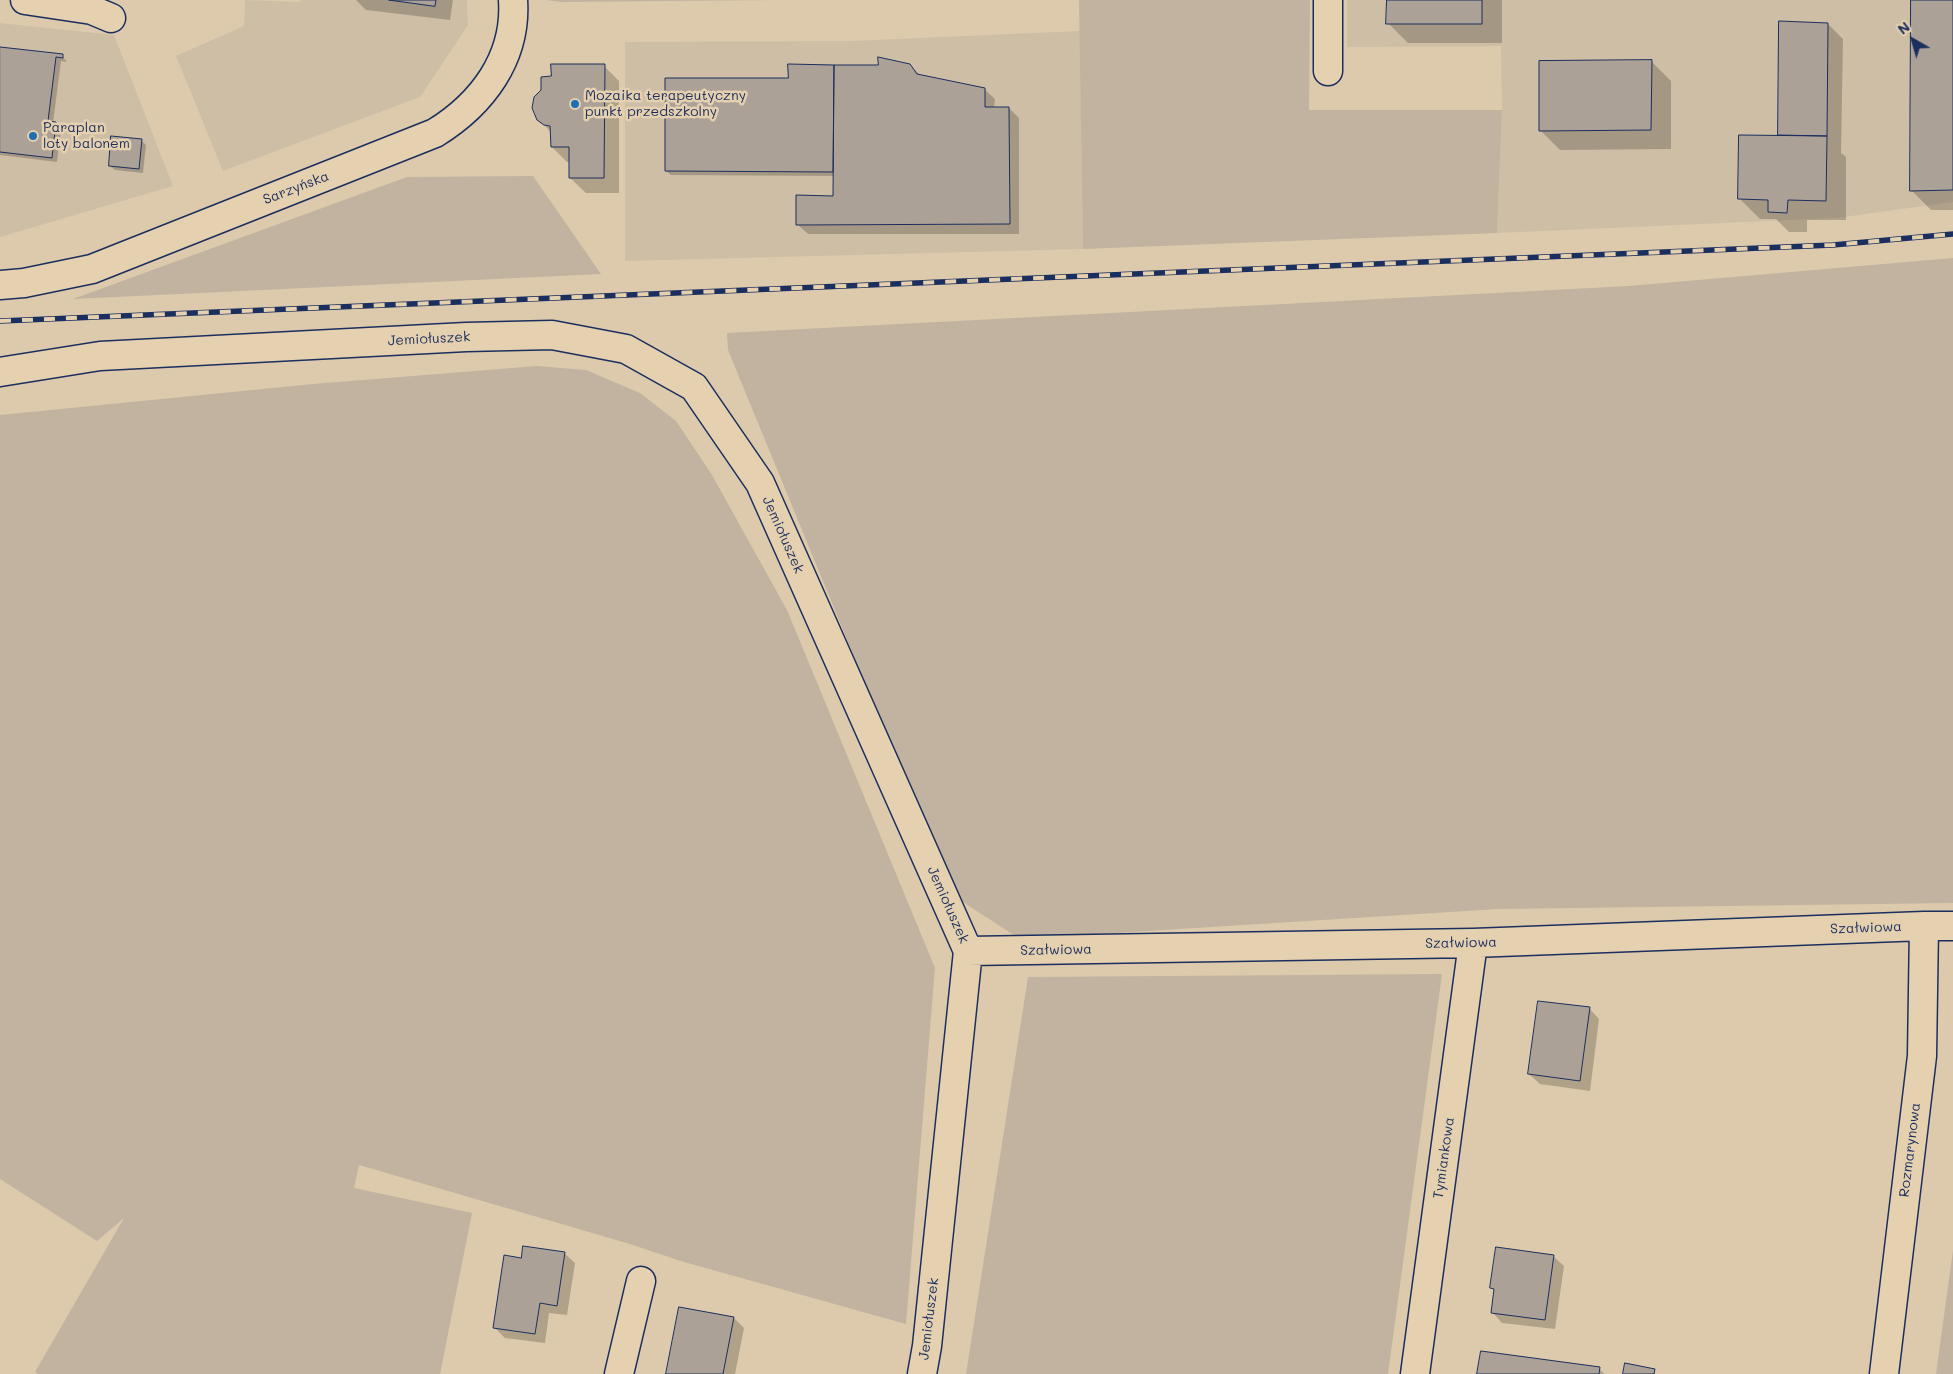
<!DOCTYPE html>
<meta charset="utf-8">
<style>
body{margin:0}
#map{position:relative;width:1953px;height:1374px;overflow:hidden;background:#ddcaac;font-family:Mali,sans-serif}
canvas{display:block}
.north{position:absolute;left:1888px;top:15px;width:50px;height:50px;-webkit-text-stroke:4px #e5d0af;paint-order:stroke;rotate:322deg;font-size:14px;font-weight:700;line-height:20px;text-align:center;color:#1b2f5e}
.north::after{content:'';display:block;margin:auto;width:18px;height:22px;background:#1b2f5e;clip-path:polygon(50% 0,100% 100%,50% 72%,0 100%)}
</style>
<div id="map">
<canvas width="1953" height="1374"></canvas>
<div class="north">N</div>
</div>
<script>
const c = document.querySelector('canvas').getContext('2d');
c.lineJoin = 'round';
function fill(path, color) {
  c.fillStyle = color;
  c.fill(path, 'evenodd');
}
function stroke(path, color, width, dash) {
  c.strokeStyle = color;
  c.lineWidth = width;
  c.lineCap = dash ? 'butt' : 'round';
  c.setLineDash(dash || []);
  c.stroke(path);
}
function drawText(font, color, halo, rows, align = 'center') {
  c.font = font + ' Mali,sans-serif';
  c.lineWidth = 5;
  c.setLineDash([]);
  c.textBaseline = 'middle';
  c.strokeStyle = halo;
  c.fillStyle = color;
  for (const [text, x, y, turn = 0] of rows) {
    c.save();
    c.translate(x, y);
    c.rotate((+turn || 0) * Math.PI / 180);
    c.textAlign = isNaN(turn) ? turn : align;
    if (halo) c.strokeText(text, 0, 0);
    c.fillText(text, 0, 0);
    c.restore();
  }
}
fill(new Path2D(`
 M245 0 300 2 301 0H467L468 25 420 97 223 171 176 56 244 26Z
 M1347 0H1953V202L1836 218 1497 233 1502 110 1501 46 1347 47Z
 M0 23 114 35 173 186 0 237Z
 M1080 31 1083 249 625 261V42L852 41Z`), '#cebea6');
fill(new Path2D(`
 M546 0H776L561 2Z
 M1079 0H1310L1309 110H1502L1497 233 1083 249Z
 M533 176 601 274 73 299 407 177Z
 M1953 258V903L1498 909 1020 939 952 895 728 350 727 333 1629 286Z
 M537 366 586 370 640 393 676 421 712 475 787 610 935 968 906 1324 684 1262 630 1244 359 1165 354 1188 472 1213 440 1374H38L35 1372 124 1218 97 1241 0 1179V415L313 384Z
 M1442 974 1388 1374H966L1028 977Z
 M1953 1250V1374H1936Z`), '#c1b3a0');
fill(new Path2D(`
 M356 0H453L450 20 366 10Z
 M1388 0H1502V43H1408L1388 23Z
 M1912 0H1953V210H1931L1911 190Z
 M1828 24 1843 39 1841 153 1846 157V220H1807V232H1789L1776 219H1760L1740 199 1781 137 1779 135Z
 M62 56 67 62 61 61 53 123H56L61 128 57 162 0 155V60Z
 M1651 61 1671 81V149L1560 150 1540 130Z
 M910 65 921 76 984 89 995 99 994 108H1009L1019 118V234H808L797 224 834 197V176L671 175 666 171 790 79 834 66Z
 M604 66 619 81V193H586L570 178V162H567L552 147V133L538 119Z
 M141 140 146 145 143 173 115 170 110 166Z
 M1589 1008 1599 1019 1590 1091 1540 1084 1529 1074Z
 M564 1253 575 1263 567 1315 549 1313 545 1343 505 1338 495 1328 522 1259Z
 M1553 1256 1564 1266 1555 1329 1502 1323 1492 1312 1495 1291 1492 1288Z
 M734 1318 744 1328 735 1374H667Z
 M1599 1369 1605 1374H1479Z`), '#0003');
const building = new Path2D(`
 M389 0H436L435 6Z
 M1387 0H1482V24H1386Z
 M1911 0H1953V190L1910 191Z
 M1779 21 1828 23 1827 136 1778 135Z
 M0 47 63 54V58L56 57 48 121 56 122 52 158 0 152Z
 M878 57 910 64 917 74 985 88V107H1009L1010 224 796 225V195L833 196 834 65H878Z
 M1652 60 1651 130 1539 131V61Z
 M551 64H605L604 178H569V147H551L550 126 544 125 537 120 532 108 534 97 541 90V77L551 76Z
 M788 64 834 65 833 172 665 171V78H788Z
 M1739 135 1827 136 1826 201 1788 200 1787 213 1768 212V200L1738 199Z
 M111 136 142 139 139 169 109 166Z
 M1538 1001 1590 1007 1580 1081 1528 1074Z
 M523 1246 565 1252 557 1306 540 1303 535 1334 493 1328 504 1255 521 1258Z
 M1496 1247 1554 1255 1545 1320 1491 1313 1494 1289 1490 1288Z
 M679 1307 734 1317 723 1374H666Z
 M1481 1351 1600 1367 1599 1374H1477Z
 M1625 1363 1655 1369 1654 1374H1623Z`);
fill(building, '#aba197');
stroke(building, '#1b2f5e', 1);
const minor = new Path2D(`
 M25 0 92 10 111 18
 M1328 71V0
 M0 285 24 283 92 269 435 133C482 104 517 58 513 0
 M0 372 100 356 466 337 552 335 626 349 694 387 760 483 968 951 927 1346 922 1374
 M968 951 1473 943 1924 926H1953
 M619 1374 641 1281
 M1415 1374 1473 943
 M1884 1374 1922 1056 1924 926`);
stroke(minor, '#1b2f5e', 31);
stroke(minor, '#e5d0af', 28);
const rail = new Path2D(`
 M0 321 1833 245 1953 234`);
stroke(rail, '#1b2f5e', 5.5);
stroke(rail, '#e5d0af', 4, [11]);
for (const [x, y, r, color] of [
 [575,104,5,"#1f6fb2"],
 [33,136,5,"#1f6fb2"]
]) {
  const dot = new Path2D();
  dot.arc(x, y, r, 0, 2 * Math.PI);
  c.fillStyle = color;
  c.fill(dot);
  stroke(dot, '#e5d0af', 2);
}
drawText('14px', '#1b2f5e', '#e5d0af', [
 ["Mozaika terapeutyczny",585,96],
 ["punkt przedszkolny",585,112],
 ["Paraplan",43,128],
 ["loty balonem",43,144]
], 'left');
drawText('14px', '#1b2f5e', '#e5d0af', [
 ["Sarzyńska",296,188,-21],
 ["Jemiołuszek",429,339,-3],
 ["Jemiołuszek",783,535,66],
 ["Jemiołuszek",948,905,66],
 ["Szałwiowa",1866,928,-2],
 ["Szałwiowa",1461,943,-1],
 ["Szałwiowa",1056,950,-1],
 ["Rozmarynowa",1910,1150,-83],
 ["Tymiankowa",1444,1158,-82],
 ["Jemiołuszek",929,1319,-83]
]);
</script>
